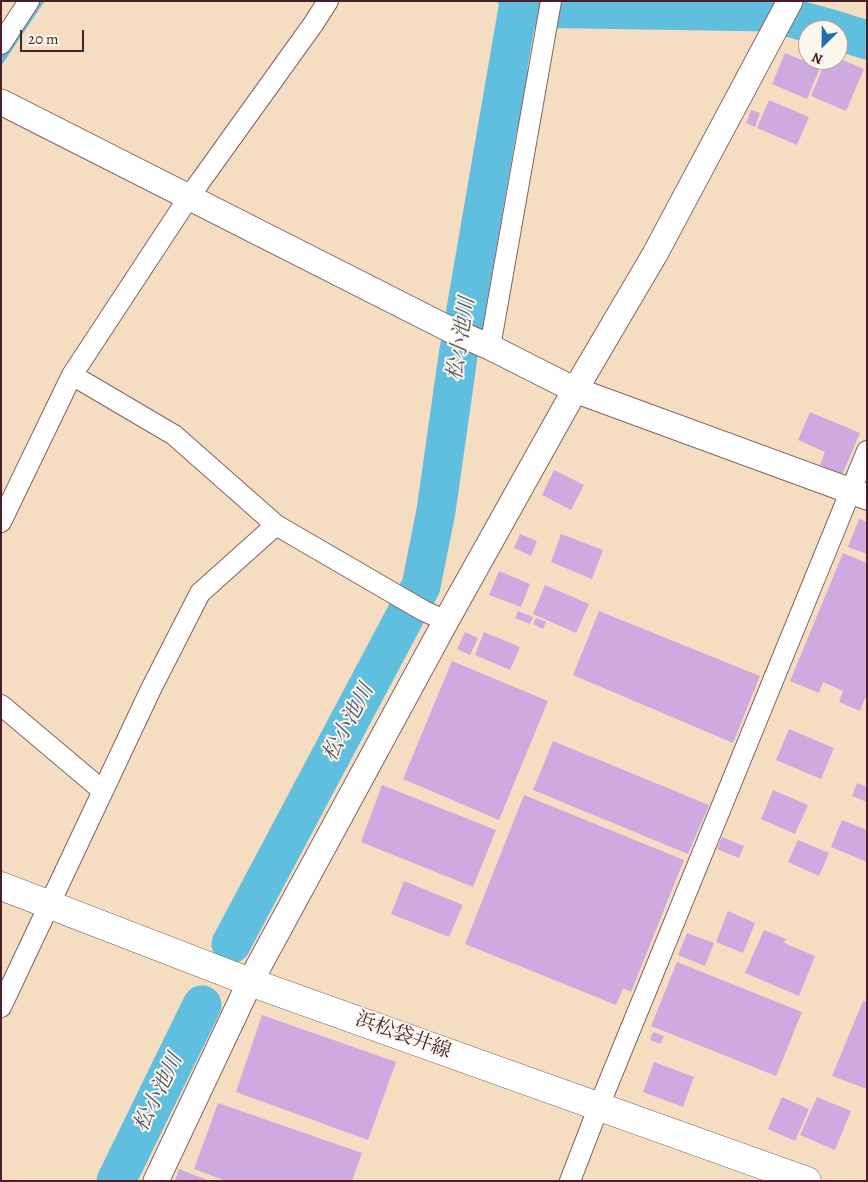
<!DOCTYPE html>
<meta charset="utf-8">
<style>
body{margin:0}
#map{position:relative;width:868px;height:1182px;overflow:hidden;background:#f5ddc2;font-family:Alegreya,serif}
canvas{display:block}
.frame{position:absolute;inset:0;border:2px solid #4a1f2b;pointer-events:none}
.north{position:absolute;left:798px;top:20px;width:50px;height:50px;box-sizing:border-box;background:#fbf7ec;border:1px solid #b4a19f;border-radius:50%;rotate:203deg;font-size:14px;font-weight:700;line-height:20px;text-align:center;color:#4a1f2b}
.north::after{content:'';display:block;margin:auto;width:18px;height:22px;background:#1f6fb2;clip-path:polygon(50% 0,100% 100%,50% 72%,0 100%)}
.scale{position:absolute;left:20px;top:30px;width:64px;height:22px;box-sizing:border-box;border:2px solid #4a1f2b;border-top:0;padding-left:6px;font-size:15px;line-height:18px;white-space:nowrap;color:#4a1f2b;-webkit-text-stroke:4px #fbf7ec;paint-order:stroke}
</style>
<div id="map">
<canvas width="868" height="1182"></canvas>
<div class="frame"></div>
<div class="north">N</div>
<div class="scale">20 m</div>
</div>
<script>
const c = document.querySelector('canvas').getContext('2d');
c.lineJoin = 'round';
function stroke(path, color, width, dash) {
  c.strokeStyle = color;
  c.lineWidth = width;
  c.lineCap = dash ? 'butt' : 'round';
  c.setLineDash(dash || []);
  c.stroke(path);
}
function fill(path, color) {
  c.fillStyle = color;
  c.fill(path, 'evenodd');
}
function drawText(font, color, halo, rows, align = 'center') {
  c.font = font + ' Alegreya,"Noto Serif JP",serif';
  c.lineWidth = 4;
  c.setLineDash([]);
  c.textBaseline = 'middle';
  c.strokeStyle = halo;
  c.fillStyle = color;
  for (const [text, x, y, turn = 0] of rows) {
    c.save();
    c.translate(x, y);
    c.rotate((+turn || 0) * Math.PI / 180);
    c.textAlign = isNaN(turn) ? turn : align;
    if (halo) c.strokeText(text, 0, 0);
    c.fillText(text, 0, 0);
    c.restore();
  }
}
stroke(new Path2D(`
 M500 1 518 8
 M537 14 539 1
 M1 61 41 1
 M516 127 526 71
 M193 1055 212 1014`), '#60bede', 6);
stroke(new Path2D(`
 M838 31 867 40
 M231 944 421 586 436 511 458 356 518 8 770 12 835 30
 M116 1181 202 1005`), '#60bede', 39);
fill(new Path2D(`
 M785 53 804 61 808 59 822 63 807 99 772 84Z
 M838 58 864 69 846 111 811 96 826 60H838Z
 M769 100 809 117 797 145 757 128Z
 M751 110 760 113 755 127 746 123Z
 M810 412 860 433 842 475 820 465 825 452 798 440Z
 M554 470 584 485 571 510 542 495Z
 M859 519 867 522V554L848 547Z
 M520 534 537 541 531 556 514 548Z
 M561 534 603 550 592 579 551 562Z
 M843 553 867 563V699L865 698 860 711 839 702 843 691 823 682 819 693 790 681Z
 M499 571 530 584 521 607 489 595Z
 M545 585 589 604 576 633 533 614Z
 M518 611 533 617 530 624 515 618Z
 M599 611 760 676 733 743 573 675Z
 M536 618 546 622 543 629 533 624Z
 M465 632 478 638 470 655 457 649Z
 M484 632 520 647 510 670 475 655Z
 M452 661 548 701 499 820 403 779Z
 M789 729 834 748 821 779 776 760Z
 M553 741 709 805 688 854 533 790Z
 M857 783 867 787V802L852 796Z
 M382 785 496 830 473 887 361 842Z
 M773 790 808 805 795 834 761 819Z
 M524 795 684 860 631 992 623 988 616 1005 465 944Z
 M842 820 867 830V862L831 847Z
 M722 837 744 846 739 858 717 849Z
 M798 840 829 853 819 876 788 862Z
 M404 881 463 905 449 937 391 914Z
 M728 911 755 923 743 953 716 942Z
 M764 930 786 939 784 943 815 956 799 996 745 973Z
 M687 933 714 943 705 966 678 955Z
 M677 962 802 1012 776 1076 651 1026Z
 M863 1001 867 1002V1089L832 1076Z
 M262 1015 396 1062 368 1140 236 1092Z
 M653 1032 664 1036 660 1044 650 1040Z
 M654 1062 694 1077 683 1107 643 1092Z
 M782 1097 809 1109 795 1141 768 1129Z
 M817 1097 851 1111 835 1150 800 1135Z
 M218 1103 362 1153 352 1181H226L194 1169Z
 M179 1169 210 1181H175Z`), '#cfaae0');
const minor = new Path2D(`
 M1 44 29 1
 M490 347 551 1
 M72 375 174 435 276 525 424 611 446 621
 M1 522 72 375 189 197 314 23 328 1
 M1 705 103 791
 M1 1007 151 689 200 593 276 525
 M570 1181 599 1106 867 451`);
const tertiary = new Path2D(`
 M1 102 453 331 490 347 575 390 867 497
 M156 1181 250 982 446 621 575 390 655 254 790 1`);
const secondary = new Path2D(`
 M1 886 250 982 807 1181`);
stroke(minor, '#866260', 22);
stroke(tertiary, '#866260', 27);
stroke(secondary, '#866260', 29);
stroke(minor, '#fff', 20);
stroke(tertiary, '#fff', 25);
stroke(secondary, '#fff', 28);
drawText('20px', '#4a1f2b', '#fbf7ec', [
 ["浜松袋井線",403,1036,20]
]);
drawText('italic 21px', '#52576a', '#fbf7ec', [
 ["松小池川",462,339,-81],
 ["松小池川",349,723,-62],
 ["松小池川",159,1093,-64]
]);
</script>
